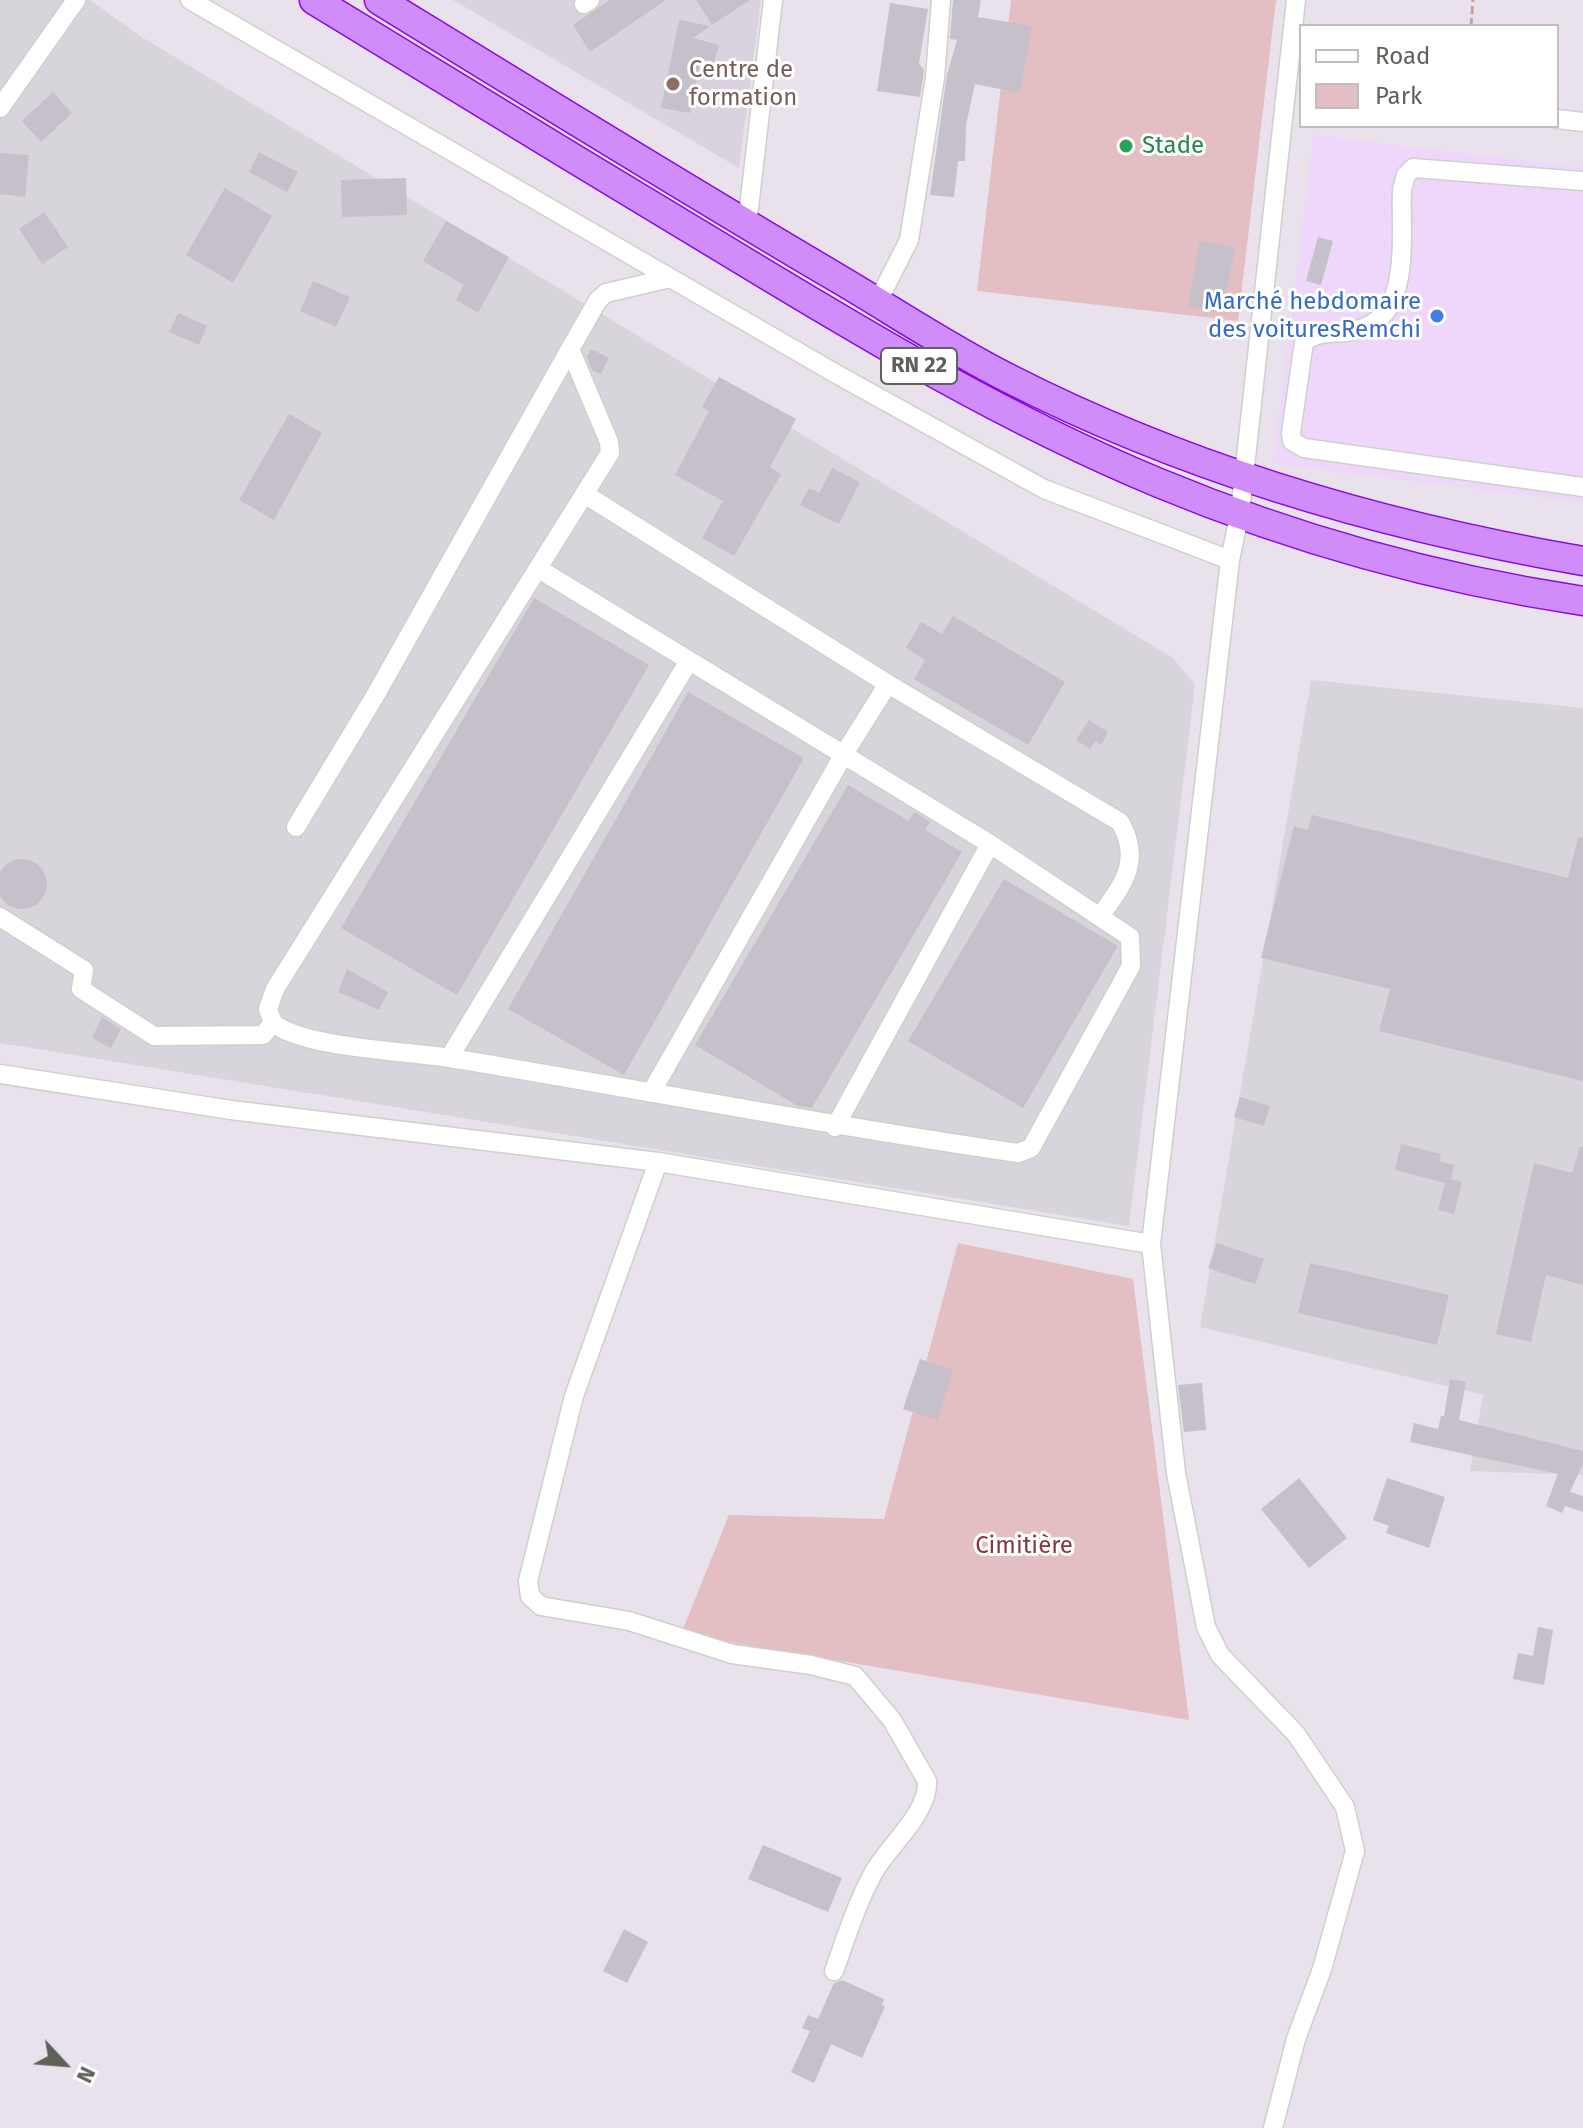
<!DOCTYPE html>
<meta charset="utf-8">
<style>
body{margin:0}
#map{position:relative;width:1583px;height:2128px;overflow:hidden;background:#e9e1ec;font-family:"Fira Sans",sans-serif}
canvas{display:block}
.legend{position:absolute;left:1299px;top:24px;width:260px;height:104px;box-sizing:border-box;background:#fff;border:2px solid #bfc0bd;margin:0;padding:10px 14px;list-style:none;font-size:24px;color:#5e625a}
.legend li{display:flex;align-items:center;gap:16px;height:40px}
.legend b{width:40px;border:2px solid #bfc0bd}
.north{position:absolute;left:24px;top:2024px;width:80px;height:80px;-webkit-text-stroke:6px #fff;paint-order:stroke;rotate:116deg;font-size:22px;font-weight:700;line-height:32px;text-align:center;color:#5e625a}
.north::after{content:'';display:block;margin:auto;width:28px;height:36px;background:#5e625a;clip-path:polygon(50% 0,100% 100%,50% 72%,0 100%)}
</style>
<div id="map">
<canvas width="1583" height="2128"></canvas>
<ul class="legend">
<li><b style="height:10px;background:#fff"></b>Road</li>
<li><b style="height:22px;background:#e3bec3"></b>Park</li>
</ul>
<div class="north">N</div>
</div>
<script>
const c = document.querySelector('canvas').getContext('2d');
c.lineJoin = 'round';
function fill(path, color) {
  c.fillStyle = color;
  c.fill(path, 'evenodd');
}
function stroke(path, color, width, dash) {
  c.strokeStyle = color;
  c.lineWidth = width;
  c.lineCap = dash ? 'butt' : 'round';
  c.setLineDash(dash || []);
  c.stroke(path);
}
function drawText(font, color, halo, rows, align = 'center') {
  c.font = font + ' "Fira Sans",sans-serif';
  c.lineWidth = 6;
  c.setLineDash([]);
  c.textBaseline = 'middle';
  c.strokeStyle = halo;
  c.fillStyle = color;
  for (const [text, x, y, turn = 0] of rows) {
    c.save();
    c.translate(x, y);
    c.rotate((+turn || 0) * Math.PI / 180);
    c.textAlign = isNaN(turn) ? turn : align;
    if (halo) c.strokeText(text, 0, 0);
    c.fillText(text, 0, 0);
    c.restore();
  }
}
fill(new Path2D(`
 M1314 135 1583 168V502L1273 464Z`), '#efd7fc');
fill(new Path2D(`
 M0 0H90L140 36 1173 658 1195 685 1129 1226 0 1043Z
 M1311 680 1583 708V1475L1470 1471 1483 1395 1200 1327Z`), '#d8d4db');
fill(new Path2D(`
 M453 0H761L739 168Z`), '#dad3df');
fill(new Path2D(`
 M1011 0H1276L1238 321 977 291Z
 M958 1243 1133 1279 1189 1720 681 1634 729 1515 884 1519Z`), '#e3bec3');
fill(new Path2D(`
 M610 0H666L590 52 573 25Z
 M696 0H750L712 25Z
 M953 0H981L978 17 1032 26 1020 93 975 84 966 125 965 161H958L954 197 930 195 947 75 957 40 950 39Z
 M890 3 928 9 919 63 924 70 920 97 877 91Z
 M679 20 710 26 693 38 719 45 713 67 700 63 690 113 661 108Z
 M53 92 72 113 41 142 22 121Z
 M259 152 298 172 287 192 249 172Z
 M0 153 29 155 25 197 0 194Z
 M406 178 407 215 342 217 341 180Z
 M225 188 272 216 233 283 186 255Z
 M44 212 68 247 42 264 19 229Z
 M446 221 509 257 478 313 456 300 464 285 423 261Z
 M1318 237 1333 241 1321 285 1306 281Z
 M1200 241 1235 247 1223 312 1188 306Z
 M313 281 350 297 336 327 300 311Z
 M178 313 207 326 199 345 169 332Z
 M591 349 609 358 601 374 592 370 587 357Z
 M719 377 796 419 770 467 781 474 734 556 702 538 723 501 675 475 709 411 702 407Z
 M289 414 322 433 274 520 239 500Z
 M832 468 860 482 839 524 800 505 809 488 819 493Z
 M534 598 649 665 457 995 341 928Z
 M953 616 1065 682 1028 745 914 679 925 660 906 648 921 622 942 634Z
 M688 692 804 758 624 1075 508 1009Z
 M1089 720 1108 732 1101 745 1095 741 1090 749 1076 740Z
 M848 785 909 821 914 812 930 822 925 830 962 852 812 1108 798 1106 695 1045Z
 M1312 815 1568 878 1578 837 1583 838V1081L1379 1031 1390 989 1261 958 1294 826 1308 830Z
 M-3 884a25 25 0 1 1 50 0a25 25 0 1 1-50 0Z
 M1004 879 1118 946 1023 1108 908 1041Z
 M347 969 388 992 379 1010 338 992Z
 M102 1017 121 1029 111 1048 92 1038Z
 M1240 1097 1270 1106 1264 1126 1234 1117Z
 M1401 1144 1441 1154 1439 1161 1454 1165 1451 1179 1462 1182 1454 1214 1438 1210 1445 1183 1395 1170Z
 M1580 1147H1583V1285L1546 1275 1531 1342 1496 1334 1534 1163 1572 1173Z
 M1217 1243 1264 1259 1255 1284 1208 1268Z
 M1310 1263 1449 1295 1437 1345 1298 1313Z
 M920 1359 953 1370 937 1420 903 1409Z
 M1450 1379 1466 1382 1459 1420 1583 1451V1463L1570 1492 1583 1496V1512L1565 1506 1562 1513 1546 1506 1558 1474 1410 1442 1414 1423 1438 1429 1441 1416H1444Z
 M1202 1383 1206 1430 1184 1432 1178 1385Z
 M1299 1478 1347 1538 1309 1568 1261 1509Z
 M1387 1478 1445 1497 1429 1548 1386 1533 1389 1526 1373 1520Z
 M1538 1627 1553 1630 1544 1685 1513 1679 1518 1653 1533 1656Z
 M763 1845 842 1878 828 1912 748 1879Z
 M624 1929 648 1942 627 1983 603 1971Z
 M842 1980 884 1999 882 2005 885 2007 862 2058 831 2044 814 2083 791 2072 810 2031 802 2028 808 2015 818 2019 834 1983Z`), '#c5c0ca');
const minor = new Path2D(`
 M190 0 838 375 1044 489 1230 560
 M584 4 590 0
 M0 108 76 0
 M1557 119 1583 122
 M1583 181 1413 168 1406 175 1402 190C1400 236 1413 317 1357 330 1339 335 1318 329 1304 342L1291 433 1292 441 1304 448 1583 487
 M747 225 773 0
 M878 301 909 240 935 78 941 0
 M586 495 888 684 1120 822C1142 860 1124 883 1101 915
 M539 569 990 844 1130 937 1131 966 1031 1148 1018 1153C828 1126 639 1089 450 1058 406 1051 304 1048 273 1023L268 1009 275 989 610 453 609 442 570 349 598 300 606 293 670 278
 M296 827 375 696 570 349
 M0 917 84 970 81 989 154 1036 263 1035 273 1023
 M449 1058 689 661
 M0 1074 231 1110 658 1162 1151 1244
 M651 1093 844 754 888 684
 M835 1127 990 844
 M658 1162 574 1396 528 1581 530 1596 541 1606 629 1621 732 1654 811 1665 855 1676 892 1720 927 1781C929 1813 889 1845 874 1872 857 1902 846 1938 834 1971
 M1273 2128 1296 2039 1322 1969 1355 1851 1345 1807 1296 1734 1220 1655 1206 1627 1176 1473 1151 1244 1230 560 1240 512 1296 0`);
const highway = new Path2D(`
 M314 0C451 84 589 168 727 251 867 336 1007 420 1159 483 1294 539 1439 579 1583 601
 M379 0C532 94 684 188 839 279 895 312 950 349 1008 378 1186 469 1386 527 1583 561`);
stroke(minor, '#cdd1ca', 21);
stroke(highway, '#8609e5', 31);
stroke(new Path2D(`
 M1471 26 1473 0`), '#c9a29b', 3, [8, 4]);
stroke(minor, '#fff', 18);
stroke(highway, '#d08cf8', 28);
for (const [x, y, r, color] of [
 [673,84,8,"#8d6e63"],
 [1126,146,8,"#2e9e5b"],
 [1437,316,8,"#3f7fe0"]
]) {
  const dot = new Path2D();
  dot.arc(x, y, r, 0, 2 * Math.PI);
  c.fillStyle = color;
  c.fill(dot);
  stroke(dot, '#fff', 3);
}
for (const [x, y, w] of [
 [919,366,76]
]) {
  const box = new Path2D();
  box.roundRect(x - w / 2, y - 18, w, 36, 6);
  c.fillStyle = '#fff';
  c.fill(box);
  stroke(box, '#5e625a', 2);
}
drawText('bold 22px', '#5e625a', null, [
 ["RN 22",919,366]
]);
drawText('24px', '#785e54', '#fff', [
 ["Centre de",689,70],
 ["formation",689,98]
], 'left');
drawText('24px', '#27864d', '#fff', [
 ["Stade",1142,146]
], 'left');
drawText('24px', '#366cbe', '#fff', [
 ["Marché hebdomaire",1421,302],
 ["des voituresRemchi",1421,330]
], 'right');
drawText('24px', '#83383d', '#fff', [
 ["Cimitière",1024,1546]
]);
</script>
